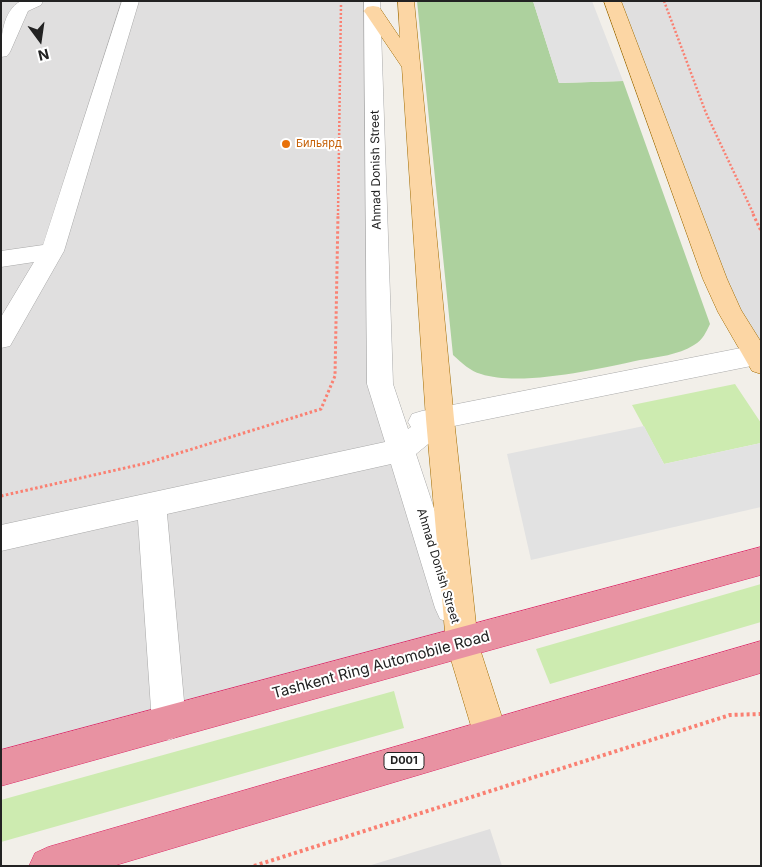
<!DOCTYPE html>
<meta charset="utf-8">
<style>
body{margin:0}
#map{position:relative;width:762px;height:867px;overflow:hidden;background:#f2efe9;font-family:Inter,sans-serif}
canvas{display:block}
.frame{position:absolute;inset:0;border:2px solid #222;pointer-events:none}
.north{position:absolute;left:15px;top:15px;width:50px;height:50px;-webkit-text-stroke:4px #fff;paint-order:stroke;rotate:166deg;font-size:14px;font-weight:700;line-height:20px;text-align:center;color:#222}
.north::after{content:'';display:block;margin:auto;width:18px;height:22px;background:#222;clip-path:polygon(50% 0,100% 100%,50% 72%,0 100%)}
</style>
<div id="map">
<canvas width="762" height="867"></canvas>
<div class="frame"></div>
<div class="north">N</div>
</div>
<script>
const c = document.querySelector('canvas').getContext('2d');
c.lineJoin = 'round';
function fill(path, color) {
  c.fillStyle = color;
  c.fill(path, 'evenodd');
}
function stroke(path, color, width, dash) {
  c.strokeStyle = color;
  c.lineWidth = width;
  c.lineCap = dash ? 'butt' : 'round';
  c.setLineDash(dash || []);
  c.stroke(path);
}
function drawText(font, color, halo, rows, align = 'center') {
  c.font = font + ' Inter,sans-serif';
  c.lineWidth = 4;
  c.setLineDash([]);
  c.textBaseline = 'middle';
  c.strokeStyle = halo;
  c.fillStyle = color;
  for (const [text, x, y, turn = 0] of rows) {
    c.save();
    c.translate(x, y);
    c.rotate((+turn || 0) * Math.PI / 180);
    c.textAlign = isNaN(turn) ? turn : align;
    if (halo) c.strokeText(text, 0, 0);
    c.fillText(text, 0, 0);
    c.restore();
  }
}
fill(new Path2D(`
 M1 1H372L380 384 462 643 1 768Z
 M612 1H761V354L754 355Z
 M490 829 502 866H368Z`), '#e0dfdf');
fill(new Path2D(`
 M735 384 761 423V443L664 464 632 405Z
 M761 584V622L550 684 536 649Z
 M394 691 404 728 1 842V800Z`), '#cdebb0');
fill(new Path2D(`
 M417 1H533L559 83 623 81 710 324C706 332 703 340 694 345 678 355 658 357 640 360 599 369 520 387 481 374 470 371 462 363 453 355Z`), '#add19e');
fill(new Path2D(`
 M533 1H592L623 81 559 83Z
 M644 426 664 464 761 443V507L531 560 507 454Z`), '#e2e2e2');
const minor = new Path2D(`
 M21 1H43L41 5 28 11 10 52 7 56 1 57C1 38 2 11 21 1Z
 M122 1H139L64 251 10 346 1 348V317L34 262 1 267V251L43 245Z
 M364 1H380L393 384 408 429 411 427 408 422 412 414 422 411 761 344V364L449 427 416 454 467 608 462 619 451 623 440 619 435 608 391 464 167 514 186 723 181 735 169 740 157 735 152 723 138 520 1 551V525L385 442 367 384Z`);
const major = new Path2D(`
 M398 1H414L454 419 478 643 508 736 503 748 491 753 479 748 474 736 446 643 426 419 402 67 364 11 367 7 373 6 379 7 400 38Z
 M604 1H621L727 279 741 310 761 342V374L752 371 718 312 703 279Z`);
const highway = new Path2D(`
 M761 547V575L1 786V750Z
 M761 641V673L113 866H29L35 853 48 847Z`);
stroke(minor, '#a9a9a9', 1);
stroke(major, '#a06b00', 1);
stroke(highway, '#dc2a67', 1);
stroke(new Path2D(`
 M664 1 706 113 754 215
 M338 215 341 4`), '#fa8072', 2.5, [2, 2]);
stroke(new Path2D(`
 M753 214 761 231
 M1 496 147 463 321 409 335 376 338 214`), '#fa8072', 3, [2.5, 2.5]);
stroke(new Path2D(`
 M254 866 730 715 761 714`), '#fa8072', 4, [3, 3]);
fill(minor, '#fff');
fill(major, '#fcd6a4');
fill(highway, '#e892a2');
for (const [x, y, r, color] of [
 [286,144,5,"#e8710a"]
]) {
  const dot = new Path2D();
  dot.arc(x, y, r, 0, 2 * Math.PI);
  c.fillStyle = color;
  c.fill(dot);
  stroke(dot, '#fff', 2);
}
drawText('11px', '#c56008', '#fff', [
 ["Бильярд",296,144]
], 'left');
for (const [x, y, w] of [
 [404,761,40]
]) {
  const box = new Path2D();
  box.roundRect(x - w / 2, y - 8.5, w, 17, 4);
  c.fillStyle = '#fff';
  c.fill(box);
  stroke(box, '#222', 1);
}
drawText('bold 11px', '#222', null, [
 ["D001",404,761]
]);
drawText('12px', '#222', '#fff', [
 ["Ahmad Donish Street",376,170,-91],
 ["Ahmad Donish Street",438,566,73]
]);
drawText('15px', '#222', '#fff', [
 ["Tashkent Ring Automobile Road",381,665,-15]
]);
</script>
